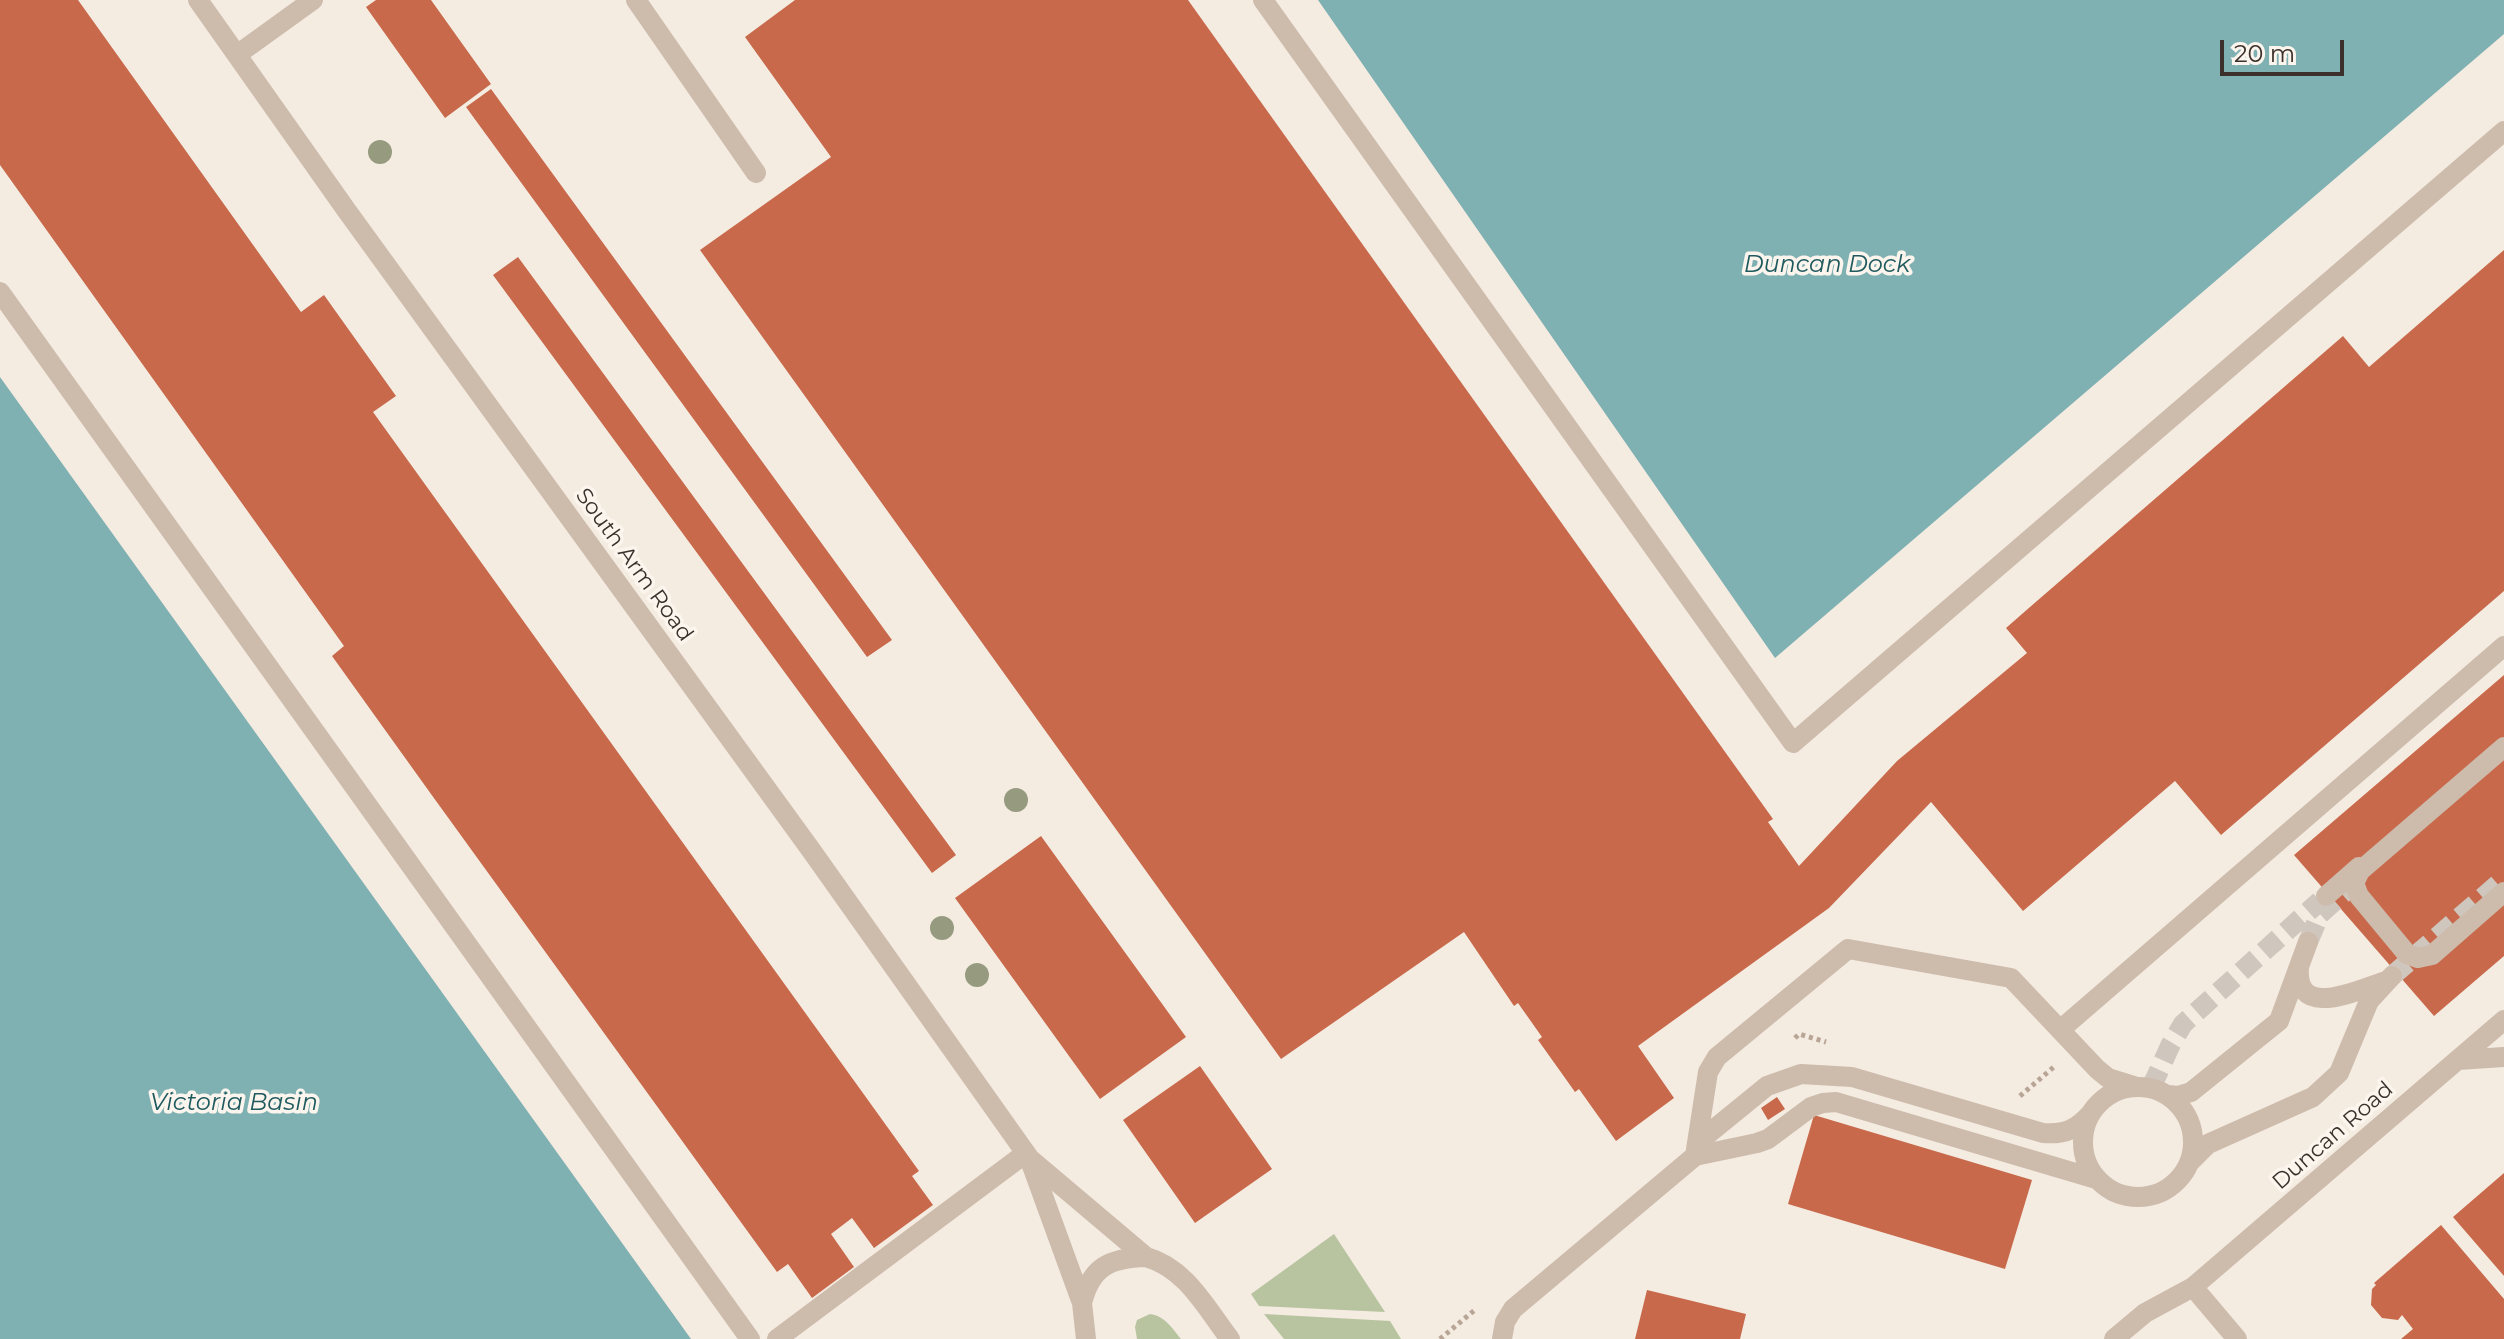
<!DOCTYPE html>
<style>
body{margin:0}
#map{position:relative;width:2504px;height:1339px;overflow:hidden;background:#f4ebe1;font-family:Montserrat,sans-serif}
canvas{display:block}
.scale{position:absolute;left:2220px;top:40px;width:124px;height:36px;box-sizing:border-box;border:4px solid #3b302b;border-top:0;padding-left:10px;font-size:24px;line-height:28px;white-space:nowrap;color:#3b302b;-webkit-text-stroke:6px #fbf5ee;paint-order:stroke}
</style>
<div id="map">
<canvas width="2504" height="1339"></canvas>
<div class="scale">20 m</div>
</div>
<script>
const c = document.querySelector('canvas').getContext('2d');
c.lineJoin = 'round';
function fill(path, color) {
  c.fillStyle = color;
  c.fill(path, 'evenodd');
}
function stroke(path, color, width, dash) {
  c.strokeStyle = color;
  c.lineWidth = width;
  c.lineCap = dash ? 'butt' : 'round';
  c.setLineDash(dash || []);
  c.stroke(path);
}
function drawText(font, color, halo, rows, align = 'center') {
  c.font = font + ' Montserrat,sans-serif';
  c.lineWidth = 7;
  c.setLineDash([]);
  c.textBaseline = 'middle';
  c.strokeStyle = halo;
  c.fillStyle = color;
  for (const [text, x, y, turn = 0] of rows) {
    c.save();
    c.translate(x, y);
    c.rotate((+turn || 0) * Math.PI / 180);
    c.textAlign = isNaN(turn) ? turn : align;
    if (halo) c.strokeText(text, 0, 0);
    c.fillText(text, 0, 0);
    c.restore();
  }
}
fill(new Path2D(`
 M1334 1234 1385 1312 1259 1306 1251 1294Z
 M1150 1314C1165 1316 1172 1328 1181 1339H1137L1135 1327 1137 1320Z
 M1264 1314 1390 1321 1401 1339H1284Z`), '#b8c4a0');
fill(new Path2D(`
 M1318 0H2504V34L1775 658Z
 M0 377 691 1339H0Z`), '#7fb0b2');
fill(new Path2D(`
 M0 0H78L301 312 324 295 396 396 373 412 919 1171 912 1176 933 1205 874 1248 852 1218 831 1234 854 1267 812 1298 788 1264 777 1272 431 794 332 656 344 646 0 165Z
 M376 0H431L491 84 445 118 366 7Z
 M795 0H1188L1773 819 1768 822 1799 866 1897 761 2027 653 2006 628 2030 607 2343 336 2369 367 2504 250V591L2221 835 2175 781 2023 911 1931 802 1829 908 1638 1046 1674 1098 1616 1141 1579 1089 1575 1092 1538 1040 1542 1037 1518 1003 1514 1006 1464 932 1281 1059 700 250 831 157 745 37Z
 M491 89 892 640 867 657 466 107Z
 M518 257 956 855 932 873 493 275Z
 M2504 675V956L2434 1016 2294 855Z
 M1041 836 1186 1037 1100 1099 955 898Z
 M1200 1066 1272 1169 1195 1223 1123 1120Z
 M1777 1097 1785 1109 1768 1120 1761 1108Z
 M1814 1115 2032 1180 2005 1269 1788 1204Z
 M2504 1173V1276L2453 1217Z
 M2441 1225 2504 1299V1339H2401L2413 1329 2402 1315 2398 1320 2382 1318 2371 1305 2372 1289 2376 1285 2374 1283Z
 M1647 1290 1746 1314 1740 1339H1635Z`), '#c8694b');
stroke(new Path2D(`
 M2308 942 2320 914 2348 889
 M2392 976 2504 879
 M2151 1088 2171 1044 2183 1024 2320 901`), '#cfc6bd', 20, [20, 10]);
stroke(new Path2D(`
 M1795 1038 1799 1034 1826 1042
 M2020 1096 2055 1066
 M1440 1339 1476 1309`), '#b9a596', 5, [4, 4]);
stroke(new Path2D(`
 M198 0 347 211 811 850 1030 1159 1146 1257C1186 1268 1206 1308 1230 1339
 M636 0 756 173
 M1263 0 1793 743 2504 131
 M238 54 313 0
 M0 292 750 1339
 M2504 747 2360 871 2354 883 2359 896 2407 954 2418 958 2432 955 2504 892
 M2326 896 2359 867
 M2299 967C2295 1022 2359 989 2386 981
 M2060 1030 2504 646
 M2458 1060 2504 1057
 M2083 1142a55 55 0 1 1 110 0a55 55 0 1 1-110 0Z
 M2168 1095 2178 1096 2191 1092 2279 1021 2308 942
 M1697 1143 1767 1086 1801 1074 1852 1077 2043 1133C2065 1135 2077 1129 2091 1113
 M1695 1156 1708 1072 1717 1057 1848 949 2011 978 2097 1069 2108 1078 2134 1086
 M2190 1162 2208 1144 2313 1097 2339 1073 2369 1001 2392 976
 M1031 1163 1082 1303 1086 1339
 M2193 1287 2237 1339
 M1082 1303C1091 1267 1109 1258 1146 1257
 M777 1339 1026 1153
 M1502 1339 1505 1322 1513 1309 1695 1156 1757 1143 1768 1139 1811 1107 1823 1103 1836 1102 2096 1179
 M2114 1339 2145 1313 2193 1287 2504 1020`), '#cdbbac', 20);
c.fillStyle = '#969b7f';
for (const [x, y] of [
 [380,152],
 [1016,800],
 [942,928],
 [977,975]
]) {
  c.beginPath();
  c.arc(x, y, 12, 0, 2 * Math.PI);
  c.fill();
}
drawText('22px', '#3b302b', '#fbf5ee', [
 ["South Arm Road",634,565,54],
 ["Duncan Road",2333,1136,-41]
]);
drawText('italic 24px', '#1f5a5e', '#fbf5ee', [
 ["Duncan Dock",1827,265],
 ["Victoria Basin",234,1103]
]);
</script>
